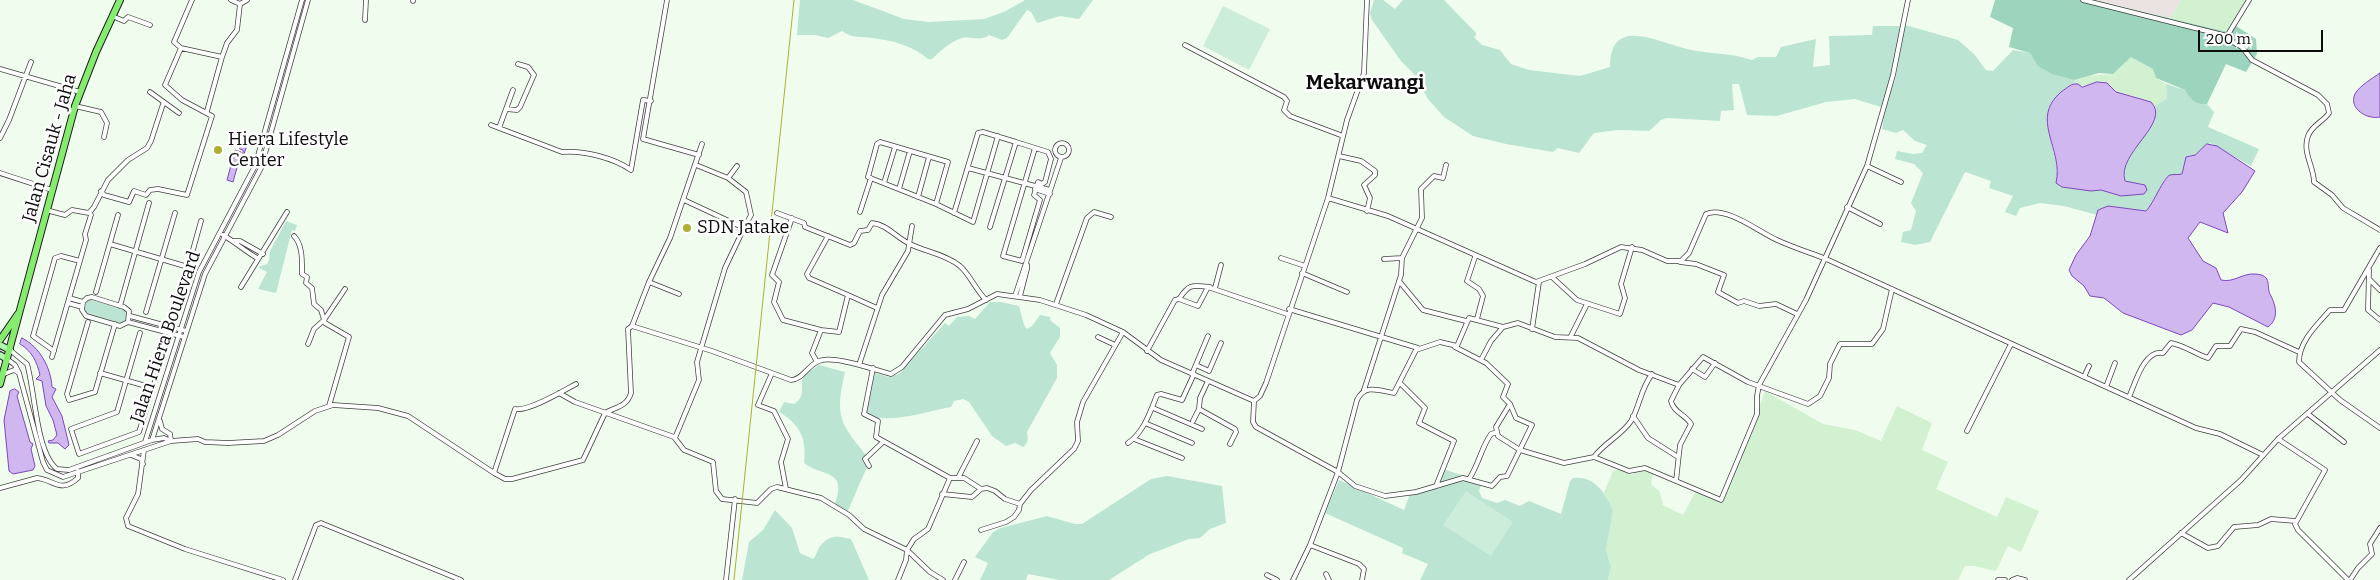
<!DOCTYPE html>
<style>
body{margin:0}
#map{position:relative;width:2380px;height:580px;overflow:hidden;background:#f0fdee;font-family:Bitter,serif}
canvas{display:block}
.scale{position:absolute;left:2198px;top:30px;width:125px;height:22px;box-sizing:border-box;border:2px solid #0d0d0d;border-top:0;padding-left:6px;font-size:15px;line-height:18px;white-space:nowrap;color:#0d0d0d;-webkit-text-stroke:4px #fff;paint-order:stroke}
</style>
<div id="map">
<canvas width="2380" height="580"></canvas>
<div class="scale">200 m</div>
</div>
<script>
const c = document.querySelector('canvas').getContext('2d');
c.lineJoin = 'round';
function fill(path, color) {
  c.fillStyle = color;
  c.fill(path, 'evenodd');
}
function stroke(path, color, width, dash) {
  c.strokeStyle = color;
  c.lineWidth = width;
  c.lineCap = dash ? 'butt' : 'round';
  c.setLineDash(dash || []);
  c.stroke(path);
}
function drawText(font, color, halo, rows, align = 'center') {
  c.font = font + ' Bitter,serif';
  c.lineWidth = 5;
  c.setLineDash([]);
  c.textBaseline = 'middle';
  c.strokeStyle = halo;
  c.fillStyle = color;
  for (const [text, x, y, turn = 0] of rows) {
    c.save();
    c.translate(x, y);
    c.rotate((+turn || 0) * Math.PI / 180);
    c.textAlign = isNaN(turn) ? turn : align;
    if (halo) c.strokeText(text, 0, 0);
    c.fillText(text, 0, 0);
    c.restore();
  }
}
fill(new Path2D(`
 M2093 0H2181L2170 18Z`), '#ebe2e2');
fill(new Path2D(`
 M2181 0H2246L2229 32 2170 18Z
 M2131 57 2154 69 2156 78 2166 84 2167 98 2155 106 2151 102 2116 92 2109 84 2097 82 2081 87 2075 83 2074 80 2082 76 2113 74Z
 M1765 391 1823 424 1855 430 1881 441 1897 406 1932 423 1922 450 1948 462 1936 489 1997 517 2006 497 2039 511 2021 552 2008 546 1996 571 1975 566H1965L1958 580H1608L1611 567 1606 550 1613 511 1604 493 1613 471 1619 469 1632 475 1643 466 1654 470 1651 484 1660 492 1663 505 1683 515 1697 489 1721 500 1742 455Z`), '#d1f1d0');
fill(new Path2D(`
 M800 0H853L904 19 929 22 984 19 1006 11 1025 0H1093L1079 19 1060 16 1037 23 1031 12 1027 10 1007 38 1002 40 989 35C980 42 971 36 962 38 950 42 940 51 932 59H928C914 46 891 40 872 38 860 36 853 39 842 31L828 38 815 35H797Z
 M1374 0H1383L1395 9 1403 0H1444L1477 34 1474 37 1482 45 1500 50 1511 64 1529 70 1580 76 1610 67C1610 15 1657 42 1687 49 1703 53 1721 53 1737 56 1742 57 1747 59 1752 60L1758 57H1776L1781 47 1816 39 1813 67 1830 65 1829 36 1872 35 1873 26H1902L1892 80 1881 107 1855 99 1826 102 1777 116 1747 115 1739 84H1732L1734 110 1721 111 1720 121 1667 118 1661 120 1649 131 1618 130 1594 133 1579 153 1558 148 1553 152 1506 144 1473 136 1444 117 1428 99 1413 73 1401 61 1372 20 1370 13Z
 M1905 25 1958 40 1974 54 1986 70 1993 71 2013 50 2030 53C2042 72 2053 74 2074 80L2075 83C2068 85 2064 90 2059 94 2031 114 2063 155 2056 183 2069 191 2086 188 2101 190 2107 191 2114 194 2121 196L2145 185 2125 181C2119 163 2146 127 2156 111L2155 106 2167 98 2166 84 2185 90C2191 101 2195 105 2207 104L2214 112 2208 127 2259 149 2251 166 2210 143 2195 155 2186 158 2182 174 2172 175 2164 180 2161 190 2146 211 2108 206 2099 210 2097 215 2064 206 2040 203 2020 208 2016 216 2005 212 2013 196 1989 188 1991 181 1965 172 1930 242 1915 245 1901 242 1903 232 1911 230 1916 211 1911 203 1923 173 1914 164 1895 159 1897 151 1913 154 1922 153 1927 145 1915 141 1903 130 1896 133 1882 129 1885 107 1895 80Z
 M286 221 297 225 295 231 292 230 276 293 258 289 267 272 258 267 267 264 269 260 270 251Z
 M88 299 125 309 127 313 126 320 119 324 88 314 84 308Z
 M990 302H1001L1019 306 1024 325 1027 329 1032 326 1040 315 1050 317 1051 321 1060 328V337L1050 353 1057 365V378L1027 432C1028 438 1029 442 1023 447L1015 443 1006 446 992 436 969 402 963 399 954 401 951 407C924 412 892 424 865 415L875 373 889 377 899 374 945 323 949 326 957 317 969 316 975 319Z
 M819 365 845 372C834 419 841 424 870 460L847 513 835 504C848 468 821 477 804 463 807 439 800 424 779 412L784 402 794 404C805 397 801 390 802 380L807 373Z
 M1444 469C1457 475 1470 475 1482 482L1479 491 1482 498 1497 503 1505 500 1520 506 1529 501 1561 514 1570 481 1573 478C1594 475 1606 493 1613 511L1606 550 1611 567 1608 580H1420L1428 564 1402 553 1403 548 1325 513 1339 480 1404 510 1410 494 1435 485Z
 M1167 476 1222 486 1226 523 1210 529 1200 538 1189 539 1150 554 1109 580H1059L1028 574 1026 580H980L988 563 975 557 993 532 1001 528 1047 516 1075 524H1082L1151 479Z
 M775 510 792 528 800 553 813 559C817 555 817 549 821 545 830 534 839 536 851 539L869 580H742L749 542 763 530Z`), '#bbe5d2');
fill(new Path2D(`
 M1995 0H2093L2228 32 2233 24 2256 39 2257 54 2246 72 2226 64 2207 104C2195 105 2191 101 2185 90L2156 78 2153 69 2131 57 2113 74 2099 73 2074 80 2052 74 2038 66 2030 53 2009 47 2013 28 1990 17Z`), '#9cd4be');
fill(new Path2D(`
 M1223 6 1270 29 1249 70 1203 46Z
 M1466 491 1513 522 1491 556 1443 525Z`), '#ccedd9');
const water = new Path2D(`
 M2380 73V117C2368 120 2348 109 2355 94 2359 86 2373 78 2380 73Z
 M2097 82 2107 83 2116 92 2151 102C2172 123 2116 153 2125 181L2145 185 2147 190 2144 194 2121 196 2101 190 2091 191 2062 187 2056 183C2064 149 2029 119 2061 92 2067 88 2071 83 2078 84L2082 87Z
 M242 143 247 145 241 164H238L233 182 227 180 235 150 241 152 240 155 243 154V150L240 149Z
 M2207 144 2217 146 2255 171 2242 192 2223 213 2228 233 2200 222 2188 238 2203 261 2216 268 2221 280C2234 283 2242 273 2255 274 2274 275 2265 287 2271 296 2276 306 2279 319 2268 327L2229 307 2213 303 2192 330 2181 335 2123 313 2104 298 2090 296 2084 286 2072 276 2069 270 2076 255 2090 236 2098 210 2108 206 2146 211C2154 203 2163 178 2170 175 2174 174 2178 175 2182 174L2186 157 2195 155Z
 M22 338C40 347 51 368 52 387L56 389 52 397 62 416 69 445 65 449 58 443H49L48 441 53 440 57 435 53 420 46 406 42 381 36 379 40 375C37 362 32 351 20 344Z
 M15 389 19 392 17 396 30 442 33 444 31 449 35 466 33 470 13 474 9 471 4 420 10 391Z`);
fill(water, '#d0b7f0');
stroke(water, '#7f45c0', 1);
const street = new Path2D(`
 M192 0 174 42 181 48 222 57 207 111
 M231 0 240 4 247 0
 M2083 0 2227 36 2231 41 2242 47 2252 60 2318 95 2327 104 2329 113C2323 122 2312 125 2308 136 2302 152 2314 167 2314 182L2332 195 2343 208 2380 230
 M413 1V0
 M112 16 124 21 128 17 150 25
 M365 20 366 0
 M2227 36 2249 0
 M1185 45 1284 97 1287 101 1284 110 1290 116 1343 136
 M222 57 227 43 237 30 240 4
 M0 69 80 92
 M150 92 179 113
 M75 106 101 112 107 123 104 137
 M506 109 517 110 520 107 534 75 528 67 518 64
 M491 125 562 152C583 150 614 158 631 170L643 100 651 101
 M499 128 513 90
 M0 138 9 120 31 62
 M643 139 667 0
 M643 139 699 155
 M1055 150a7 7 0 1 1 14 0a7 7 0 1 1-14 0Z
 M1339 156 1361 161 1375 171V175L1364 185 1370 198 1367 211
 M696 165 728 178 737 166
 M1867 166 1901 182
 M968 168 1050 190
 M0 173 52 190
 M728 178 746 192 751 215 744 228
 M884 183 895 147
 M899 189 910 151
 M1035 189 1050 194
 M101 191 104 195 129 202 134 191 146 195 150 190 158 189 187 195 212 116 182 100 165 85 181 48
 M918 197 929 157
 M1328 198 1388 216 1536 282 1585 264 1621 247 1642 250 1667 261H1681L1689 253 1706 214C1725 205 1759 232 1777 240 1792 247 1808 252 1824 258L2196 428 2220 434 2263 455
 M936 204 948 162 880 142 877 144 868 177 936 204 973 222 998 136
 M1847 207 1880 224
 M46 210 65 215 72 210 89 213 94 207 108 180 128 160 147 148 151 141 163 104
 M860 212 871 178
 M777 213 804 223 805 227 850 245 854 243 860 231 868 230 872 223C886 224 897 238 910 244 926 252 945 254 960 266 970 275 976 290 986 300
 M954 213 978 133 983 132 1016 142
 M792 218 772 275 779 282 774 302 783 320 821 330
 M990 227 1016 142 1048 152 1051 159 1045 182 1042 184 1038 182 1034 195 1040 200 1022 261 1003 256 1035 148
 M223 235C235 242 245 251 257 258
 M294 236C303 245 302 262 302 274L307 277 306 283 312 288 314 304 321 310 325 323 349 337 329 406
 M233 241H240L263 254
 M110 244 188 267
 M2380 248 2344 310H2330C2317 325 2299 341 2299 362L2340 400 2380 428
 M1475 257 1467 281 1479 289 1483 296 1477 319
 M1281 258 1305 266
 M1384 259 1402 258 1422 218 1421 189 1434 176 1443 178 1446 165
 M1680 262 1696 264 1724 275 1718 292 1738 303 1744 301 1759 306 1776 304 1797 314
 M2369 270 2368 310 2380 320
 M1302 273 1347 292
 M1552 277 1577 300 1620 314 1625 298 1621 284 1632 247
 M2369 279 2380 290
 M1399 281 1423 310 1466 321
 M649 282 679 294
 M241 287 287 212
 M1215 288 1221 265
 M96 292 118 215
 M848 295 877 308
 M1015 296 1061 158
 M1020 296 1027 269V265
 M92 297 124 307 129 311 128 322 120 326 86 316 82 310 83 302 87 298Z
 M69 298 83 302
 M1179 299C1189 284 1191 285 1210 287
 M68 303 82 307
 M1056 304 1087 218 1094 212 1111 217
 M120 306 149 203
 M1289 309 1418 348
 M176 311 201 221
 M146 312 175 213
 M130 316 186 331
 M88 322 67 394 69 400 95 392 115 324
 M128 322 184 337
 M632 326 649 282 670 238 702 144
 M1503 327 1469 318 1457 346 1440 342 1416 350 1394 393C1380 391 1365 383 1357 400L1338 472 1355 486 1385 496 1416 492 1463 478 1492 486 1500 477 1507 476 1532 425 1516 418 1510 404
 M1532 329 1539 282
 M140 333 117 412 71 429 79 454 139 432 165 349
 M1571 336 1587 304
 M1098 337 1115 345
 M308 344 314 329 324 320 345 289
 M1455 347 1486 363 1508 384 1503 397 1510 404 1496 427 1498 436 1520 450 1564 463 1594 457 1629 471 1645 468 1721 500 1757 414V396L1759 385 1806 300 1867 166 1893 75 1908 0
 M10 350 27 364C35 390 36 453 57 469L69 470 152 440 164 438 171 441
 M54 351 33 336 55 258 61 256 80 261
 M1147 351 1175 300 1179 299 1198 306 1208 287 1287 314
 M52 357 86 240 85 234 91 215
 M7 359 15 365 19 373 43 462 47 470 63 477 171 441 198 439 205 442 228 443 264 441 278 435 315 411 333 405 378 408 408 416 494 473 505 479H512L583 460 605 413C615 407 627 407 631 393L628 329 632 326 712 351 791 380C802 380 808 365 819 361 835 355 874 370 891 374L902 367 945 315 968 309 997 294 1040 300 1086 315 1123 332 1161 360 1254 401
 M1481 360 1491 341 1503 327 1518 323 1555 337 1578 338 1639 370 1679 385
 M817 362 812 353 821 330 839 332 848 295 809 278 807 274 828 236
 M859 365 882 295 908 251 912 226
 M1196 365 1209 371 1221 343
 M873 368 864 414 878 421 876 437 950 478
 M1692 369 1705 377 1715 363
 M100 373 153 388
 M772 373 758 405 774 411 788 439 781 462 786 489
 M4 374 14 370 19 373
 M1192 374 1208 336
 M2084 377 2089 366
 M1208 381 1200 398 1199 409 1235 429 1236 432 1230 444
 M1400 383 1425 408 1419 423 1454 441 1436 486
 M2106 387 2115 363
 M1364 390 1401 275 1402 258
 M559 393 575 402 674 437 684 450 713 462 716 491 722 499 757 503 771 489 777 487 821 498 849 515 864 529 907 550 930 572 943 580
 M2129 397C2135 384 2144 349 2163 353L2171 343C2184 345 2195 354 2208 358L2216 346H2230L2241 329 2255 332 2299 352
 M1254 401 1260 396 1266 383 1328 198 1347 120 1364 73 1367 0
 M1254 401 1253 422 1256 427 1338 472 1310 545 1359 564 1364 569 1362 580
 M1153 408 1202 429
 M2308 414 2344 442
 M1633 416 1648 438 1678 457
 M160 421 162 429 170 434 171 441
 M1193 421 1199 409
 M1145 423 1192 443
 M1967 431 2011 344
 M675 438 699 380 697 362 725 268 744 228 684 200
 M1134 439 1182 458
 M2278 439 2325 470 2295 524 2298 530 2348 580
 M152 440 205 274 261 168 308 0
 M145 442 199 272 255 166 302 0
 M1128 443C1144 432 1150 412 1157 395L1161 394 1182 400 1194 374
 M144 450 138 494 126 518 128 526 185 549 283 580
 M131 455 141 459 143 464
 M1594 457C1604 443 1622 435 1631 421 1640 406 1640 390 1652 374
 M869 466 865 459 883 442
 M494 473 515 409C528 412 563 391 576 384
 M958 478 977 441
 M1469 479C1479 464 1481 448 1491 434L1497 432
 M1676 481 1680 445 1691 424C1686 415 1673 412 1671 401L1679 385 1703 357 1748 382 1808 404 1820 396 1829 378 1830 364 1840 344H1872L1883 329 1892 289
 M0 488 37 478C55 480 60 494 78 478V471
 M942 494 972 497 981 489 987 488 995 491 1005 499 1020 504
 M981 530 1006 522 1014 517 1019 510 1020 504 1031 490 1074 449 1078 441 1077 422 1083 402 1123 332
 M2181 533 2208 548 2218 546 2234 527 2258 525 2271 519 2296 521
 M1326 574 1329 580
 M1267 575 1277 580
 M295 580 316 525 321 523 461 580
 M726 580 735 499
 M898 580 906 560 907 550 914 539 928 529 950 478H964L981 489
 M955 580 964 562
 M1293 580 1310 545
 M1998 580H2005
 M2012 580 2017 578 2025 580
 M2129 580 2241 480 2278 439 2380 350
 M2350 580 2358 568 2372 554 2370 544 2380 528`);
const secondary = new Path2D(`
 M0 345 10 350
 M0 355 7 359`);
const primary = new Path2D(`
 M0 340 18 314
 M0 384 75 106 96 52 120 0`);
stroke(street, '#404040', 5.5);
stroke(secondary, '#2f2f2f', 8);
stroke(primary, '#1e1e1e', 8);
stroke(street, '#fff', 4);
stroke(secondary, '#b2f7af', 5.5);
stroke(primary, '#85ec70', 6);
stroke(new Path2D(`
 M734 580 794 0`), '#adb032', 1);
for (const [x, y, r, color] of [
 [218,150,5,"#adb032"],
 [687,228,5,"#adb032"]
]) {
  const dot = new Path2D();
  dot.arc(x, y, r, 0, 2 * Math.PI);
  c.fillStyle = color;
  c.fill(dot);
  stroke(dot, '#fff', 2);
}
drawText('18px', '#0d0d0d', '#fff', [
 ["Hiera Lifestyle",228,140],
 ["Center",228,161],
 ["SDN Jatake",697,228]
], 'left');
drawText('18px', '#0d0d0d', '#fff', [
 ["Jalan Cisauk - Jaha",50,148,-74],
 ["Jalan Hiera Boulevard",166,337,-71]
]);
drawText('bold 20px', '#0d0d0d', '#fff', [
 ["Mekarwangi",1365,83]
]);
</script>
